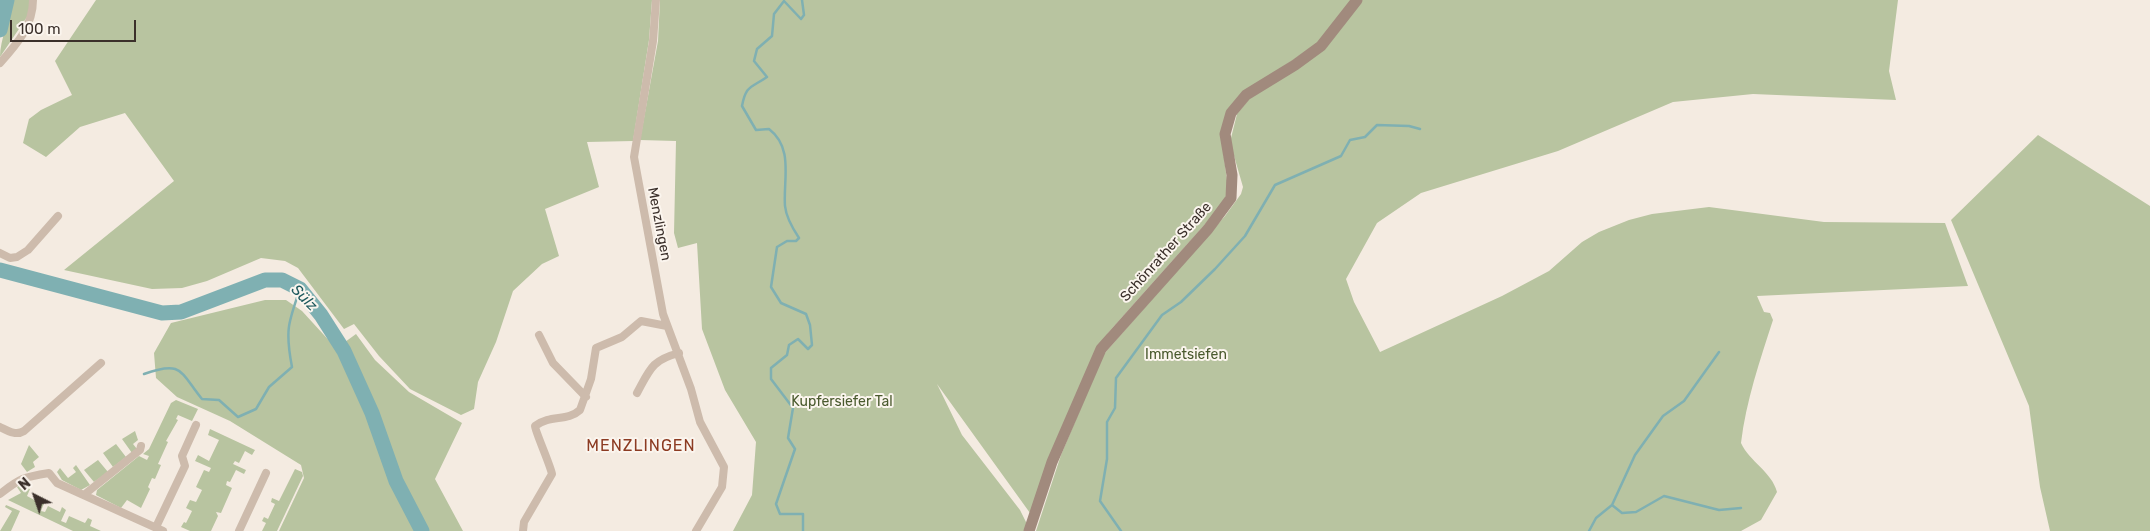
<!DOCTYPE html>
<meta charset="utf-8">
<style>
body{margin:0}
#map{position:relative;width:2150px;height:531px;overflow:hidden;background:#f4ebe1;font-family:Rubik,sans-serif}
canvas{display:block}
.north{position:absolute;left:10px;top:471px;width:50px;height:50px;-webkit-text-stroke:4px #fbf5ee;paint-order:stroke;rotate:319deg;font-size:14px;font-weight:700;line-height:20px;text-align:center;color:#3b302b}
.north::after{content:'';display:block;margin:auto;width:18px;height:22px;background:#3b302b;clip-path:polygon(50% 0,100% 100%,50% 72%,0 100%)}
.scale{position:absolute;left:10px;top:20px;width:126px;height:22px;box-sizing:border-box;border:2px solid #3b302b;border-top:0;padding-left:6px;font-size:15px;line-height:18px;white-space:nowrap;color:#3b302b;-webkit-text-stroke:4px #fbf5ee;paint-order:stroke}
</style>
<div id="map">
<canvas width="2150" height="531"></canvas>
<div class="north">N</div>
<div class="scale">100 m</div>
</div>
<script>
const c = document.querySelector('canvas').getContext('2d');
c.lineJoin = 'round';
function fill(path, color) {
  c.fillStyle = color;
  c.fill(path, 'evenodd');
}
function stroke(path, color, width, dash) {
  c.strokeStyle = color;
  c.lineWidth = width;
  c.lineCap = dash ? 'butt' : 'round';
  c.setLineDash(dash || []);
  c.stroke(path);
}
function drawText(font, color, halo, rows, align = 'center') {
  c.font = font + ' Rubik,sans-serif';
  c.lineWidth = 4;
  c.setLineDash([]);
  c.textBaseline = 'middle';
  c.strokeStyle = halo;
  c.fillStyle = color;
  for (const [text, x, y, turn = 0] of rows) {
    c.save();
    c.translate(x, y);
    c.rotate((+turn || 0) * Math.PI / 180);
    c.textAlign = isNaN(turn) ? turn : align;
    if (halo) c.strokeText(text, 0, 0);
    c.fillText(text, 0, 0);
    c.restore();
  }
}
fill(new Path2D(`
 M13 0H30L29 14 0 57C0 39 10 19 13 0Z
 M96 0H652L649 40 633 141 587 142 599 187 545 209 559 256 542 264 513 291 496 342 478 382 474 409 461 415 410 389 379 356 354 324 344 329 298 268 285 261 261 258 207 281 182 288 152 289 64 270 174 181 125 113 80 127 46 157 23 143 29 119 41 110 72 95 55 61Z
 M660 0H1353L1317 44 1238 97 1223 150 1228 188 1224 203 1108 333 1030 513 937 384 962 435 1020 510 1027 524 1025 531H733L752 495 756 442 725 390 702 329 697 243 678 248 674 233 676 141 640 140 658 41Z
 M1362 0H1898L1889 71 1896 100 1753 94 1673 102 1558 151 1421 193 1377 223 1346 279 1354 302 1380 352 1502 296 1549 271 1582 242 1599 232 1629 220 1652 214 1709 207 1824 222 1945 223 1968 286 1757 296 1764 312 1770 313 1773 320C1760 360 1746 401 1741 443 1749 461 1772 472 1777 492L1761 520 1741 531H1036L1061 455 1103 355 1225 216 1241 194 1243 187 1230 142 1237 114 1249 99 1325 49Z
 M2038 135 2150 206V531H2050L2040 487 2029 406 1951 220Z
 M265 300H286L302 311 334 346 345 342 356 334 375 360 409 392 462 423 435 479 463 531H279L304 478 301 465 230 421 177 397 156 378 154 353 171 323Z
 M176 400 198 409 192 421 178 415 176 419 178 420 166 441 168 442 158 464 161 465 155 479 152 478 148 487 150 489 141 508 127 500 121 508 96 495 97 490 139 456 147 460 149 456 143 454 149 449 171 403Z
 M210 429 255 450 252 455 245 451 239 463 235 461 233 464 246 470 244 474 236 470 230 482 227 481 226 485 232 488 221 513 216 512 218 516 211 531H190L181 527 184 522 186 523 192 511 186 508 190 500 196 502 202 490 196 487 204 470 209 472 211 468 195 461 198 455 209 461 219 440 208 435Z
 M135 431 138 440 133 444 137 449 132 453 122 439Z
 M116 444 126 457 113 467 103 453Z
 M29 445 39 457 33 462 35 467 27 472 21 464Z
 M98 460 108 472 94 482 84 470Z
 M76 465 90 485 81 490 62 480 57 472 60 468 68 478 76 472 73 468Z
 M295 469 302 472 303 476 277 531H262L266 523 262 521 264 517 268 519 275 504 271 502 272 498 279 501Z
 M31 478 27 488 30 489 27 496 38 502 43 496 42 499 45 501 41 511 45 512 48 506 60 512 62 507 66 510 61 521 66 523 69 516 85 523 88 518 92 520 90 526 101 531H73L8 500 21 493 17 487Z
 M6 505 20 511 11 531H0L12 511 5 507Z`), '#b8c4a0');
stroke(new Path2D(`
 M802 0 804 15 801 19 784 1 774 14 772 36 757 49 754 61 767 77C751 88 746 85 742 106L756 130 769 129C794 148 783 180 785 206 786 216 793 229 799 238L796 241H787L777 247 771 287 781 303 806 314 810 325 812 345 808 349 798 339 789 345 787 355 771 368V379L793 408 788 438 795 449 776 504 780 514H803V531
 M144 374C183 360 180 372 202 399L219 400 238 417 256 409 269 387 292 367C285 331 288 323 300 289
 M1612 505 1622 513 1636 512 1664 496 1719 510 1741 508
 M1121 531 1100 501 1107 459V422L1115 408 1116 378 1162 315 1181 302 1215 269 1245 236 1275 185 1341 156 1350 140 1365 137 1377 125 1409 126 1420 129
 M1589 531 1596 518 1612 505 1635 455 1663 416 1684 401 1719 352`), '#7fb0b2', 2.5);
stroke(new Path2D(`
 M0 30 7 0
 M0 270 162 313 181 312 265 280H282L300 289 321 315 344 351 372 413 396 481 422 531`), '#7fb0b2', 15);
stroke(new Path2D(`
 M656 0 653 41 634 157 663 314 691 389 700 422 724 467 722 487 696 531
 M0 63C17 44 33 26 33 0
 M0 253 10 258 17 257 28 250 58 216
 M539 335 553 363 586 397
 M637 393C650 369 652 360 679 353
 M0 427C8 431 16 436 24 431L101 363
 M0 494C20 478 24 477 49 473L57 483 163 531
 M85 494 140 450 141 446
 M156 527 185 466 182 456 196 425
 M239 531 266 473
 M523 531 524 522 552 474C550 464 535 431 535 426 551 414 567 422 580 410L591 379 596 348 622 337 641 321 667 326`), '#cdbbac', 8);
stroke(new Path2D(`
 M1029 531 1052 462 1101 349 1208 229 1231 198 1232 175 1225 134 1231 113 1246 95 1295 65 1321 46 1357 0`), '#a18a7d', 11);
drawText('14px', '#3b302b', '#fbf5ee', [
 ["Menzlingen",659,224,79],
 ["Schönrather Straße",1166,252,-48]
]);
drawText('14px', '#4a5a2e', '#fbf5ee', [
 ["Immetsiefen",1186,355],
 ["Kupfersiefer Tal",842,402]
]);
drawText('italic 15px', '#1f5a5e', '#fbf5ee', [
 ["Sülz",304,298,45]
]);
c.letterSpacing = '1px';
drawText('16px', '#8c3b22', '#fbf5ee', [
 ["MENZLINGEN",641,446]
]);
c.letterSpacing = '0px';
</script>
